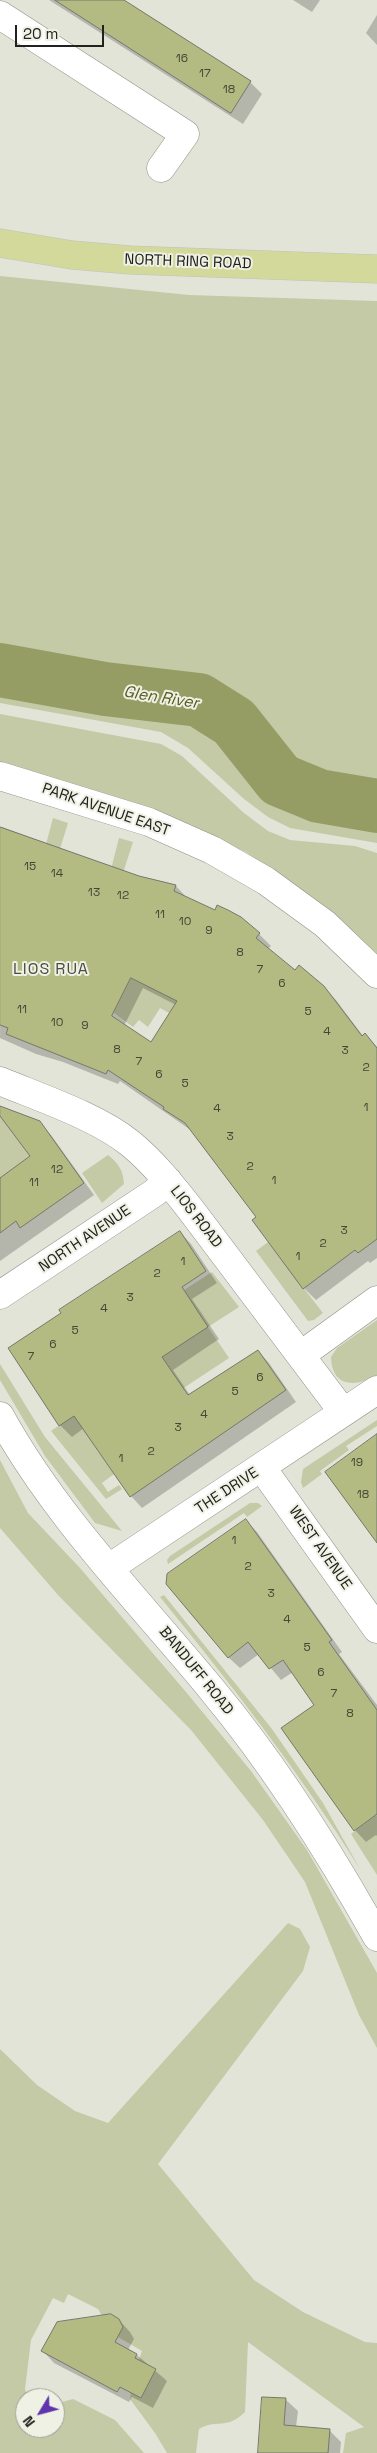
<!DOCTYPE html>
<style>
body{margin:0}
#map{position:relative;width:377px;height:2453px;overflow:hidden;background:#e2e4d8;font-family:"Space Grotesk",sans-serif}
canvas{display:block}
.north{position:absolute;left:15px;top:2388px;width:50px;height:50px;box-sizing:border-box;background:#eff1e5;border:1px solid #9d9e95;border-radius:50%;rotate:233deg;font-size:14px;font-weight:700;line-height:20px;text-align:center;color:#21221e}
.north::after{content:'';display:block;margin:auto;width:18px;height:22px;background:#6034ac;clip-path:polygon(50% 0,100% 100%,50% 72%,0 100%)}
.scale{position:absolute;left:15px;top:25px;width:89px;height:22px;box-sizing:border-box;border:2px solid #21221e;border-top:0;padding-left:6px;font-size:15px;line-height:18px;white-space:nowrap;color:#21221e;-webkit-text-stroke:4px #eff1e5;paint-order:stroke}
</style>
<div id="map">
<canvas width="377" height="2453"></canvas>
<div class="north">N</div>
<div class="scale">20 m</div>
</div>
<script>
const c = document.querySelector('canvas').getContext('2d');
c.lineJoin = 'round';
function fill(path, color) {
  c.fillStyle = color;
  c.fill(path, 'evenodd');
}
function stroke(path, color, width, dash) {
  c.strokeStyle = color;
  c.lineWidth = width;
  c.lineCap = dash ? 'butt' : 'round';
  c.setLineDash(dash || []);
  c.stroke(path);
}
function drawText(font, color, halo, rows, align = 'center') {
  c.font = font + ' "Space Grotesk",sans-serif';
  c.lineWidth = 4;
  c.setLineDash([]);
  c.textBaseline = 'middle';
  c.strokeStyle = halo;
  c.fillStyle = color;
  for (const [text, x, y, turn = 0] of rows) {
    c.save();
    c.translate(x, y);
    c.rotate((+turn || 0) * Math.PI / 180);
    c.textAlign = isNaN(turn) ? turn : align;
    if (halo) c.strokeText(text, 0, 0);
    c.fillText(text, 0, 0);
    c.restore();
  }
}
fill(new Path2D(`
 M0 276 189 295 377 301V843L290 828 268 817 244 799 188 748 161 732 0 703Z
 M0 714 161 744 182 756 244 813 268 831 290 840 355 846 377 853V956L319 903 246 852 176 821 0 762Z
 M53 818 68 823 59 852 45 848Z
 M119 838 133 842 123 873 111 869Z
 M123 933 204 976 169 1013 160 1008 148 1027 139 1020 133 1027 114 1013Z
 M0 1116 30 1156 0 1179Z
 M108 1155C119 1164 123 1170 124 1184L102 1203 82 1173Z
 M268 1242 323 1313 314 1320 308 1321 256 1251Z
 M212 1272 239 1307 208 1327 229 1358 173 1395 152 1331 184 1290Z
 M377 1320V1375C355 1388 332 1387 331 1357L337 1348Z
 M0 1364 45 1437 122 1531 95 1523 45 1456 0 1380Z
 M65 1384 109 1432 93 1444 114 1474 102 1483 108 1492 119 1485 122 1489 106 1499 51 1431 65 1421Z
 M377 1420V1426L346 1446 349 1450 320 1471 322 1474 303 1488 301 1482 303 1469Z
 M0 1460 28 1513 80 1568 186 1692 251 1771 307 1850 377 1973V2048L359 2015 305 1882 263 1820 191 1730 58 1595 0 1528Z
 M250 1503H258L262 1506 247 1517 244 1513 168 1564 167 1560 170 1556Z
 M164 1595 272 1729 323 1803 360 1869C300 1773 232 1685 160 1597Z
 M376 1815 377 1816V1875L351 1834Z
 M288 1923 300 1929 310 1947 303 1971 158 2164 254 2280 303 2312 365 2342 377 2343V2453H343L346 2433 364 2427 248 2342 245 2412C225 2431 217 2418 199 2429L196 2453H167L155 2433 130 2399 131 2392 141 2398 156 2369 139 2360 142 2351 118 2337 123 2327C118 2317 114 2314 102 2316L98 2309 68 2294 64 2303 53 2298 31 2340 25 2389 28 2398H25V2428H55V2404L73 2399 115 2420 144 2453H0V2049L37 2085 75 2111 108 2123Z`), '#c4caa6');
fill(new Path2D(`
 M49 0H121L250 82 262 94 243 124Z
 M293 0H320L312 12Z
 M377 15V45L366 33Z
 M2 827 139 877 176 886 187 898 259 934 271 946 268 949 295 972 323 987 336 1000 363 1036 365 1035 377 1047V1258L370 1263 368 1261 316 1300 304 1288 253 1221 257 1218 192 1131 120 1081 118 1084 63 1062 36 1054 0 1038ZM143 988 176 1005 151 1044 124 1026Z
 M0 1107 39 1122 51 1135 94 1195 0 1261V1180L32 1157 0 1114Z
 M180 1232 191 1244 217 1283 192 1299 219 1339 173 1370 190 1395 258 1351 269 1363 296 1402 142 1508 131 1496 84 1428 72 1437 60 1425Z
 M246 1521 257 1532 342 1652 339 1654 377 1705V1836L376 1835 366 1842 355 1830 283 1728 316 1705 293 1672 281 1680 259 1654 240 1668 228 1657Z
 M119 2320 130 2332 134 2339 128 2350 137 2355 167 2381 153 2408 132 2397 129 2402 54 2363 43 2351Z
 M285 2399 298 2411 296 2427 329 2430 341 2442 340 2453H259Z`), '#0003');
stroke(new Path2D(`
 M0 670 105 689 199 700 234 722 280 780 319 796 377 806`), '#959d65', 54);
const building = new Path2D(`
 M55 0H124L251 81 231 113Z
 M0 827 139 876 176 885 174 891 215 910 217 905 228 910 241 917 260 933 256 938 295 970 299 965 324 986 362 1036 365 1033 377 1048V1239L358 1253 355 1250 303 1289 252 1220 256 1217 185 1123 163 1109 164 1107 108 1070 106 1074 6 1034 8 1028 0 1025ZM131 978 177 1001 151 1042 112 1016Z
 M0 1106 40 1121 84 1183 20 1228 16 1221 0 1233V1178L30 1156 0 1116Z
 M180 1231 206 1271 182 1287 208 1327 162 1357 188 1395 258 1350 286 1390 130 1497 74 1416 59 1426 8 1348 61 1313 59 1310Z
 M377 1434V1543L325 1472Z
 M246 1519 332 1640 329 1642 377 1710V1814L354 1831 281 1728 314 1705 283 1660 269 1669 248 1642 228 1658 166 1584 167 1574Z
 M111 2314 119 2319 123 2327 115 2342 137 2354 135 2358 156 2369 141 2398 120 2387 117 2392 41 2351 57 2322Z
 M262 2397 286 2398 284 2425 330 2429 328 2453H258Z`);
fill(building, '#b3bb82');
stroke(building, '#75776c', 1);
const minor = new Path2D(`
 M0 15 185 134 161 168
 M0 776 149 822 212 850 266 881 325 924 377 974
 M0 1081C41 1098 98 1117 131 1144 154 1163 173 1187 191 1210L343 1412
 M0 1295 154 1193 168 1181
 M301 1355 377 1300
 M0 1416C56 1518 140 1602 213 1691 276 1767 329 1851 377 1937
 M262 1468 377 1629
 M109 1568 377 1390`);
const major = new Path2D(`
 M0 243 72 255 130 260 377 269`);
stroke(minor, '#8e9085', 29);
stroke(major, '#c1c1c0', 29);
stroke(minor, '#fff', 28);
stroke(major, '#d2d99b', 28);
drawText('12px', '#464837', null, [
 ["16",182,59],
 ["17",205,74],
 ["18",229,90],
 ["15",30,867],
 ["14",57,874],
 ["13",94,893],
 ["12",123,896],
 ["11",160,915],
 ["10",185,922],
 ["9",209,931],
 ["8",240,953],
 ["7",260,970],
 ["6",282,984],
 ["11",22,1010],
 ["5",308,1012],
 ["10",57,1023],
 ["9",85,1026],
 ["4",327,1032],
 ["8",117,1050],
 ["3",345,1051],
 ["7",139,1062],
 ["2",366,1068],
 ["6",159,1075],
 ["5",185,1084],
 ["1",366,1108],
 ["4",217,1109],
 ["3",230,1137],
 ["2",250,1167],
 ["12",57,1170],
 ["1",274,1181],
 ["11",34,1183],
 ["3",344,1231],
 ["2",323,1244],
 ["1",298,1257],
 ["1",183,1262],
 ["2",157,1274],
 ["3",130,1298],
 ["4",104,1309],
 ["5",75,1331],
 ["6",53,1345],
 ["7",31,1357],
 ["6",260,1378],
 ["5",235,1392],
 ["4",204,1415],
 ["3",178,1428],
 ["2",151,1452],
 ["1",121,1459],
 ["19",357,1463],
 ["18",363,1495],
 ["1",234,1541],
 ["2",248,1567],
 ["3",271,1594],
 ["4",287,1620],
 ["5",307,1648],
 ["6",321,1673],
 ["7",334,1694],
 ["8",350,1714]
]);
drawText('15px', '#21221e', '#eff1e5', [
 ["NORTH RING ROAD",188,262,2],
 ["PARK AVENUE EAST",106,810,19],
 ["LIOS ROAD",196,1217,52],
 ["NORTH AVENUE",85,1239,-34],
 ["THE DRIVE",227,1491,-33],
 ["WEST AVENUE",320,1548,55],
 ["BANDUFF ROAD",196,1671,51]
]);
drawText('italic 16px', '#565c1d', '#eff1e5', [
 ["Glen River",161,698,9]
]);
c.letterSpacing = '1px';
drawText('16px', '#4b4d43', '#eff1e5', [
 ["LIOS RUA",51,970]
]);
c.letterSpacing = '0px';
</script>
